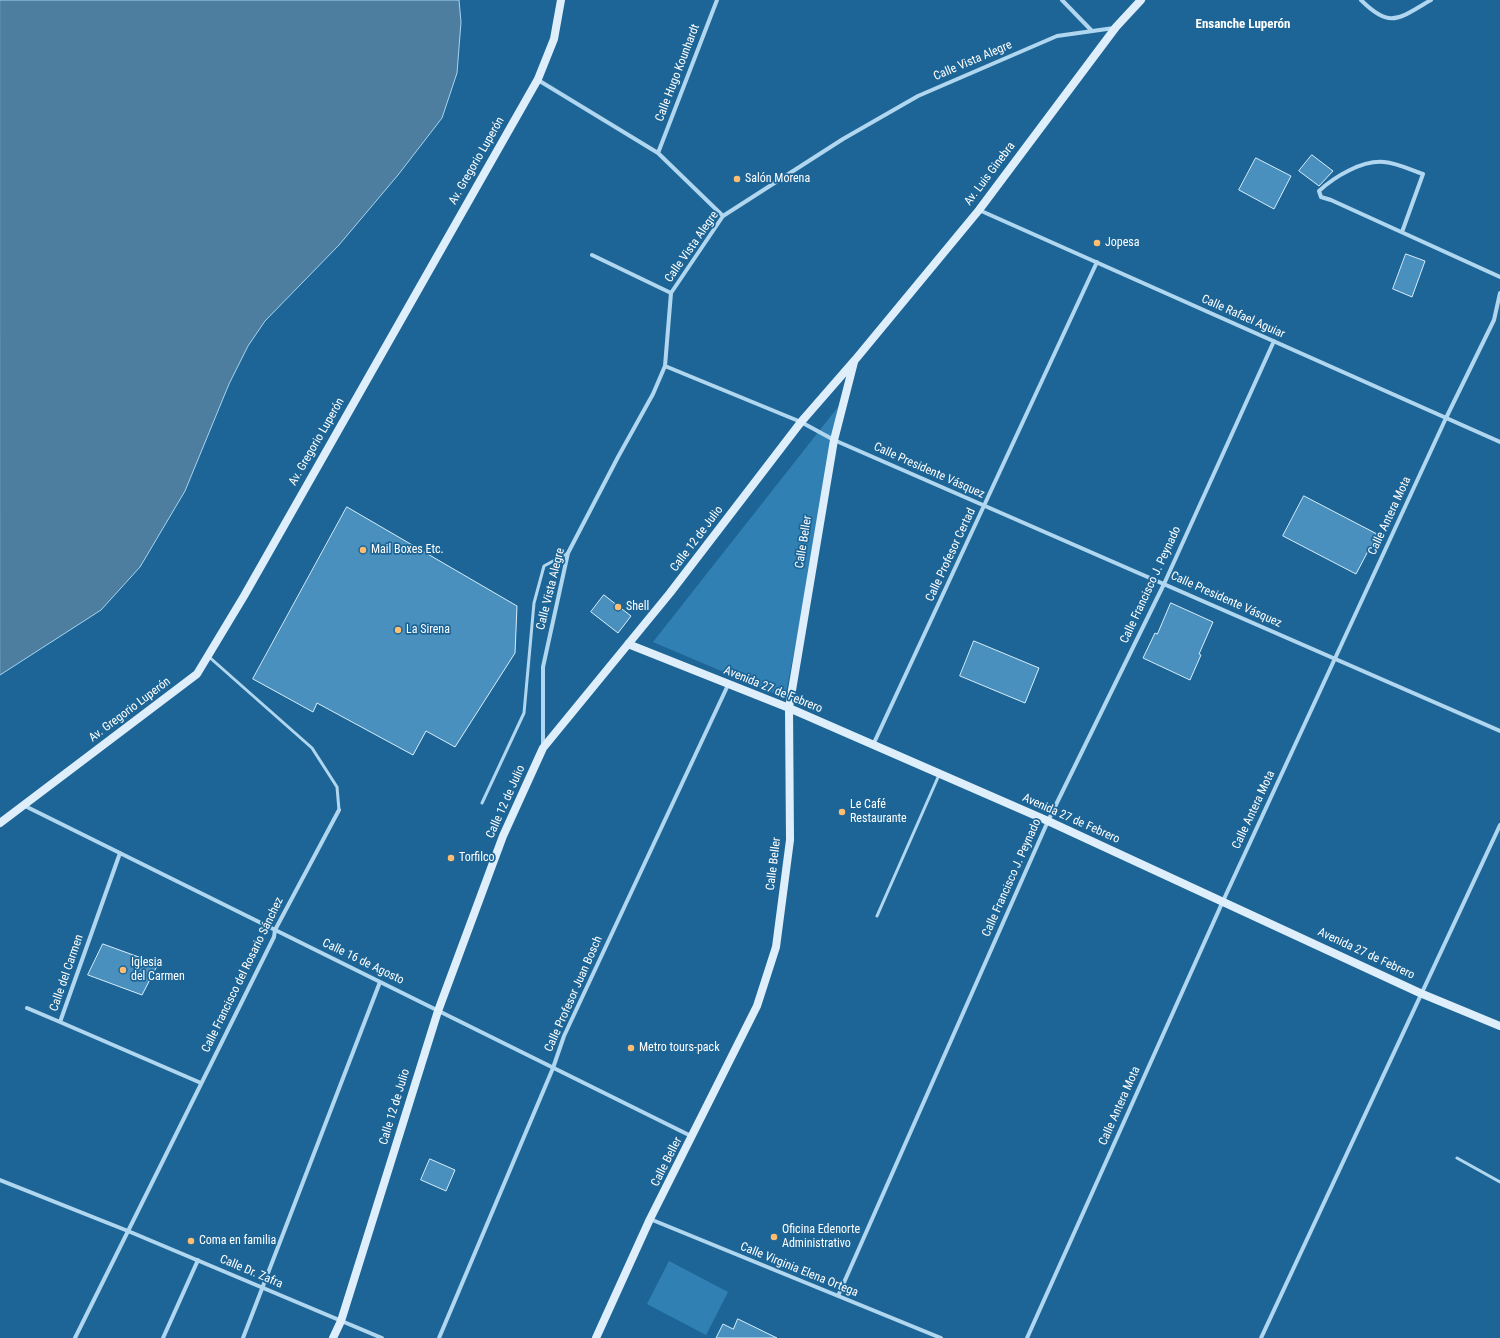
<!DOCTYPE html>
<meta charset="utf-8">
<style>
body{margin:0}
canvas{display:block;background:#1d6596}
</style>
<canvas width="1500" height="1338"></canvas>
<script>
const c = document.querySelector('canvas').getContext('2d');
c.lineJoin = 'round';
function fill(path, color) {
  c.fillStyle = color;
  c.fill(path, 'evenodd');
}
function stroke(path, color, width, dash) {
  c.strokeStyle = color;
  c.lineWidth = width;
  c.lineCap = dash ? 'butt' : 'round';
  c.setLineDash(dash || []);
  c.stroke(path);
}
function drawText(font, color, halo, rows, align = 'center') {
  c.font = font + ' "Roboto Condensed",sans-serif';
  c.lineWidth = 3.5;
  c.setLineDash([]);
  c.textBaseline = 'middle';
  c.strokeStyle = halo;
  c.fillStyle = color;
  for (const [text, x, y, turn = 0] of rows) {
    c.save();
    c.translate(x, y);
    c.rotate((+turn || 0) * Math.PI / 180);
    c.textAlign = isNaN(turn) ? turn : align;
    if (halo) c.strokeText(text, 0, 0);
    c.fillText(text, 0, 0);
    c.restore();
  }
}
fill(new Path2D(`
 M842 402 785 698 653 642Z
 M669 1261 728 1292 706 1335 647 1304Z`), '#3180b4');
const water = new Path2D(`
 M0 0H459L461 22 457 73 442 118 398 175 339 245 265 321 248 346 229 384 185 491 140 567 101 610 0 675Z`);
fill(water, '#4d7ea0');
stroke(water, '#a4d4f1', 1);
const building = new Path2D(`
 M1312 155 1333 171 1319 186 1299 171Z
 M1256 158 1291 176 1274 209 1239 190Z
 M1406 254 1425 261 1412 297 1393 289Z
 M1304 496 1377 534 1356 574 1283 536Z
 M347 507 517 606 515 653 455 747 426 731 413 755 317 703 313 712 253 679Z
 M604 595 631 616 618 633 591 612Z
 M1171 603 1213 622 1199 654 1201 655 1190 680 1143 658 1155 633 1157 634Z
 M974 641 1039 668 1025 703 960 676Z
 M103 944 158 964 142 995 88 975Z
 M430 1159 455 1170 446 1191 421 1180Z
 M738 1319 777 1338H716L723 1324 733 1329Z`);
fill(building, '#4a90be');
stroke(building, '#d7edfb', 1);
stroke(new Path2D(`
 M208 656 312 748 337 787 339 810
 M482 803 524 713 534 603 544 566 568 553
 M877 916 939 775
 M1457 1158 1500 1182`), '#b0d7ef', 3);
stroke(new Path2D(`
 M1062 0 1092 31
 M1361 0C1391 30 1399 18 1431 0
 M538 80 658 153 723 216
 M658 153 717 0
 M979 210 1500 442
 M1402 232 1423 174C1411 170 1397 163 1384 162 1362 160 1334 177 1319 191L1321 197 1331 200 1500 277
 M592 255 671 293
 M665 366 801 422 834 440 1500 731
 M873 745 1097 262
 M543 747V667L568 553 618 457 653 394 665 366 671 293 723 216 843 139 918 96 1057 36 1114 28
 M23 805 693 1137
 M120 853 60 1022 201 1083
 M27 1008 60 1022
 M0 1180 128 1231 382 1338
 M650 1219 941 1338
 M838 1296 1048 821 1164 584 1274 341
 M75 1338 274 937 275 930 339 810
 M163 1338 198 1260
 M243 1338 380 982
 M439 1338 553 1068 564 1036 728 685
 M1027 1338 1223 901 1446 418 1494 320 1500 293
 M1261 1338 1500 825`), '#b0d7ef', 4);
stroke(new Path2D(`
 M628 644 789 708 1048 821 1420 993 1500 1026
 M0 823 197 674 244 596 538 79 554 39 561 0
 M333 1338 341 1321 438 1011 503 836 543 748 670 593 801 422 855 360 979 210 1116 27 1141 0
 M596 1338 650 1219 757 1006 776 947 790 840 789 708 834 440 854 362`), '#deeffb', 8);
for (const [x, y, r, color] of [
 [737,179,4,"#ffbe6f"],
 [1097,243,4,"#ffbe6f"],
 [363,550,4,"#ffbe6f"],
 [618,607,4,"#ffbe6f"],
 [398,630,4,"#ffbe6f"],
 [842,812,4,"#ffbe6f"],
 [451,858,4,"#ffbe6f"],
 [123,970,4,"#ffbe6f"],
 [631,1048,4,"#ffbe6f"],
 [774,1237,4,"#ffbe6f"],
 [191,1241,4,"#ffbe6f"]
]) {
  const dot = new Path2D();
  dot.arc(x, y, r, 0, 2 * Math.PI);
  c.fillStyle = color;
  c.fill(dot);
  stroke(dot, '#1d6596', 1.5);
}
drawText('12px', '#fff', '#1d6596', [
 ["Calle Vista Alegre",973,61,-23],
 ["Calle Hugo Kounhardt",678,73,-69],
 ["Av. Gregorio Luperón",477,161,-60],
 ["Av. Luis Ginebra",990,174,-53],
 ["Calle Vista Alegre",692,247,-55],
 ["Calle Rafael Aguiar",1243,317,24],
 ["Av. Gregorio Luperón",317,442,-60],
 ["Calle Presidente Vásquez",929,471,24],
 ["Calle Antera Mota",1390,516,-65],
 ["Calle 12 de Julio",697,539,-53],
 ["Calle Beller",804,542,-81],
 ["Calle Profesor Certad",951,555,-65],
 ["Calle Francisco J. Peynado",1151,585,-65],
 ["Calle Vista Alegre",551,589,-76],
 ["Calle Presidente Vásquez",1226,600,24],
 ["Avenida 27 de Febrero",773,690,22],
 ["Av. Gregorio Luperón",130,710,-37],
 ["Calle 12 de Julio",506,802,-66],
 ["Calle Antera Mota",1254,810,-65],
 ["Avenida 27 de Febrero",1071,819,24],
 ["Calle Beller",774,864,-83],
 ["Calle Francisco J. Peynado",1012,878,-66],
 ["Avenida 27 de Febrero",1366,954,25],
 ["Calle 16 de Agosto",363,962,26],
 ["Calle del Carmen",67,973,-71],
 ["Calle Francisco del Rosario Sánchez",243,975,-64],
 ["Calle Profesor Juan Bosch",574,994,-66],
 ["Calle Antera Mota",1120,1106,-66],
 ["Calle 12 de Julio",395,1107,-73],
 ["Calle Beller",667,1162,-63],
 ["Calle Virginia Elena Ortega",799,1270,22],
 ["Calle Dr. Zafra",251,1272,23]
]);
drawText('12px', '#fff', '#1d6596', [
 ["Salón Morena",745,179],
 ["Jopesa",1105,243],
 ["Mail Boxes Etc.",371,550],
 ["Shell",626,607],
 ["La Sirena",406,630],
 ["Le Café",850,805],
 ["Restaurante",850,819],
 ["Torfilco",459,858],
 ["Iglesia",131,963],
 ["del Carmen",131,977],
 ["Metro tours-pack",639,1048],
 ["Oficina Edenorte",782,1230],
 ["Administrativo",782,1244],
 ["Coma en familia",199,1241]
], 'left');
drawText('bold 13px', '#fff', '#1d6596', [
 ["Ensanche Luperón",1243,25]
]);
</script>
